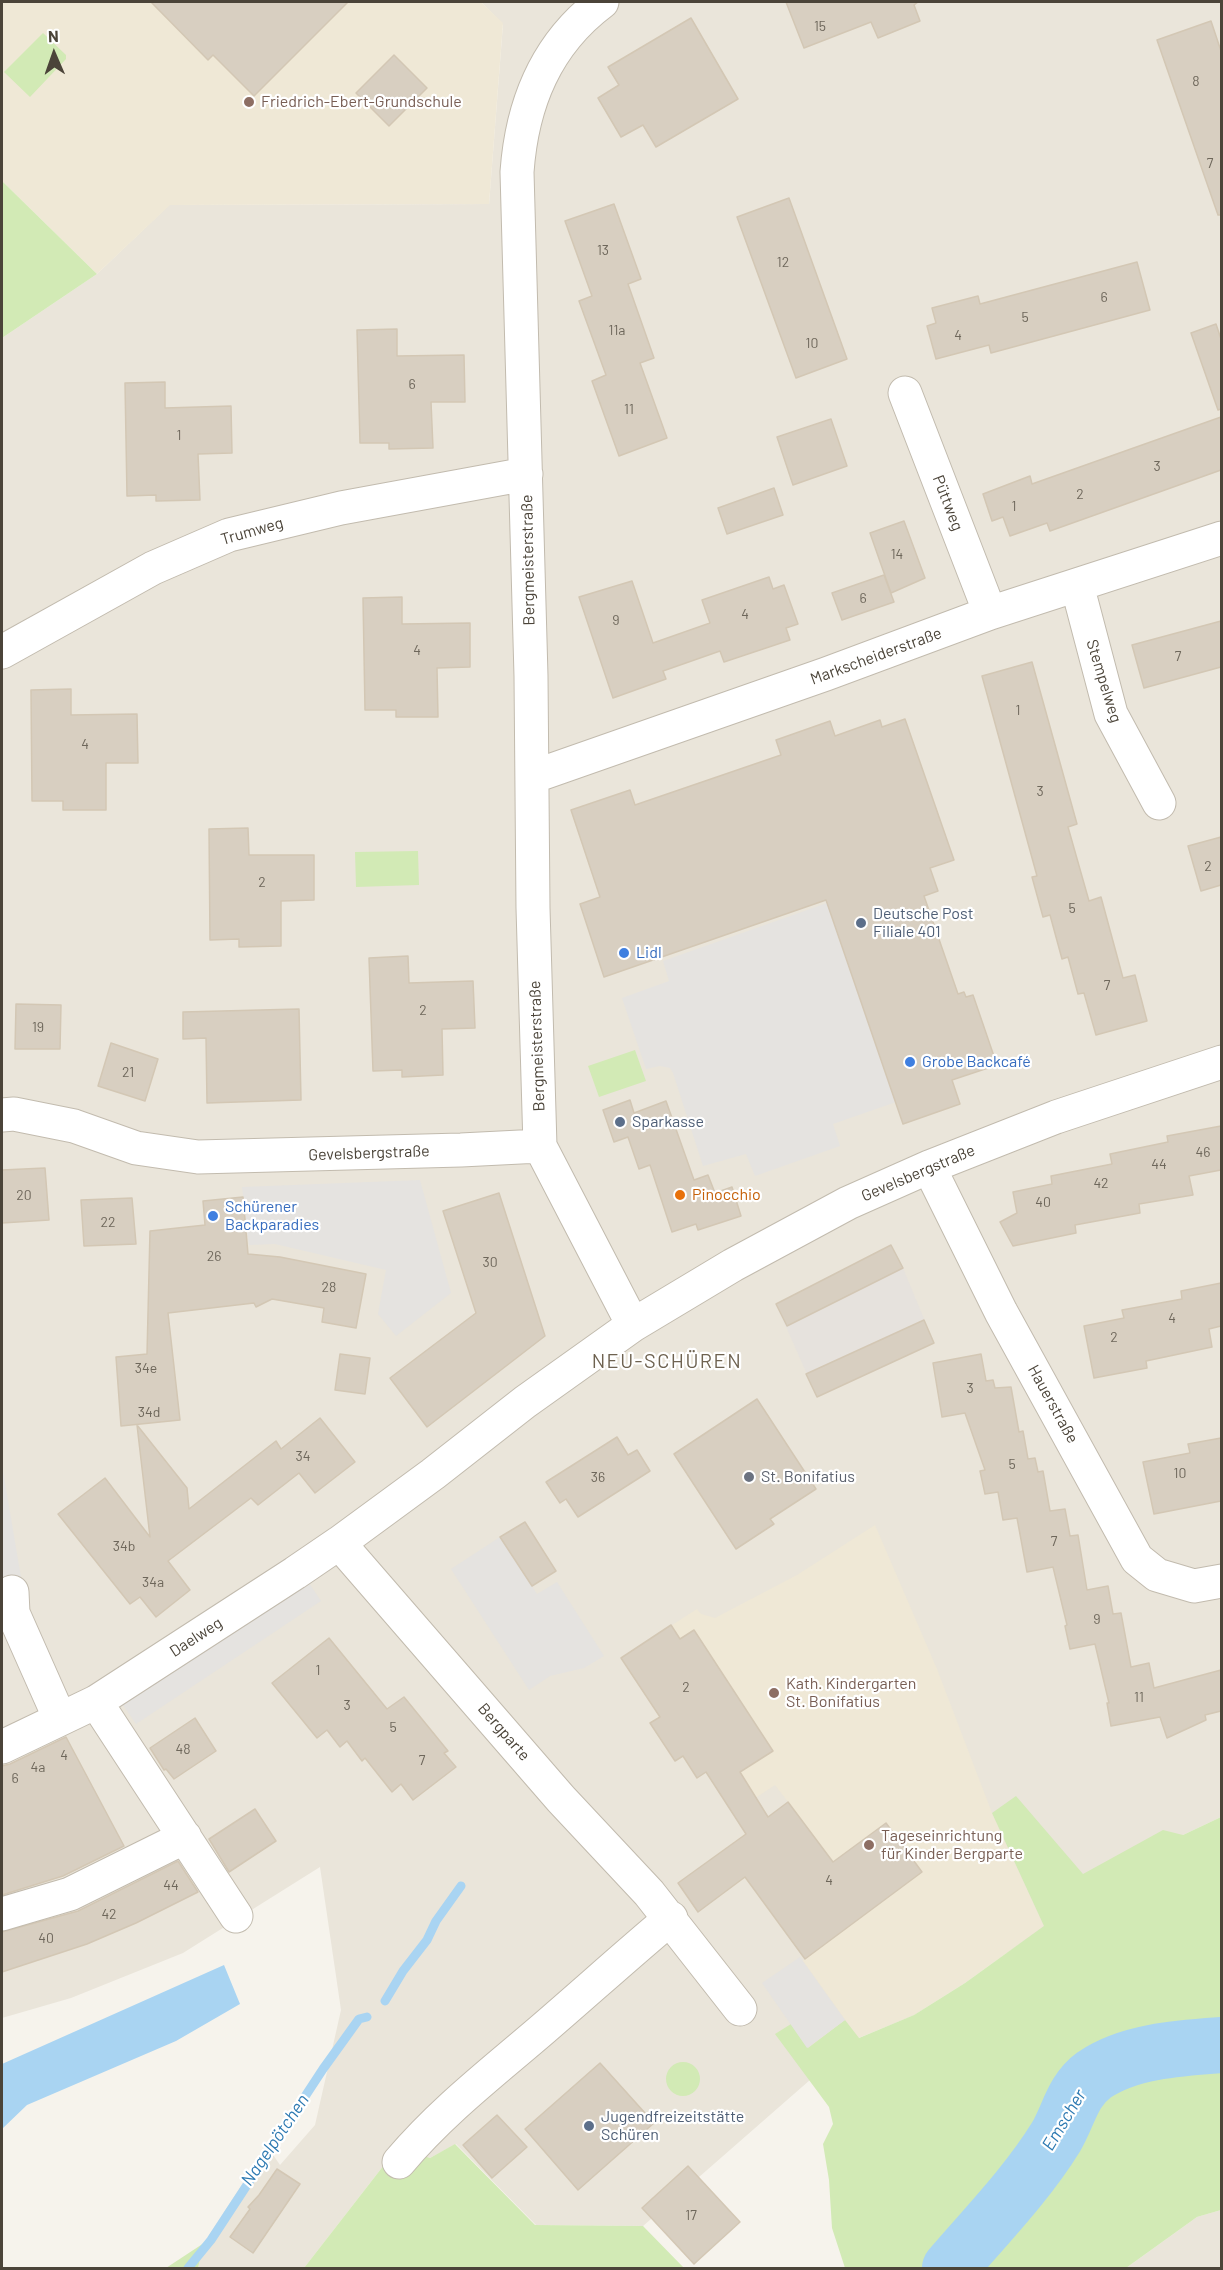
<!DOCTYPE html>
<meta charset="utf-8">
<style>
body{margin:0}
#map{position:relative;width:1223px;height:2270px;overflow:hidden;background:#f6f3ec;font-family:Barlow,sans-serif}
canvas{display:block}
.frame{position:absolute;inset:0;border:3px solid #4b4439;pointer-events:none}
.north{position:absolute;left:24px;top:24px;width:60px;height:60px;-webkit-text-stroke:4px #fff;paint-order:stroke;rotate:358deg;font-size:16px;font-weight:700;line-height:24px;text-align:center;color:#4b4439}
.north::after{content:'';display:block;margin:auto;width:21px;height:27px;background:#4b4439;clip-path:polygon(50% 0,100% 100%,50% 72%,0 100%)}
</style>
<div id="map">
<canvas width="1223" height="2270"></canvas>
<div class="frame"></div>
<div class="north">N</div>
</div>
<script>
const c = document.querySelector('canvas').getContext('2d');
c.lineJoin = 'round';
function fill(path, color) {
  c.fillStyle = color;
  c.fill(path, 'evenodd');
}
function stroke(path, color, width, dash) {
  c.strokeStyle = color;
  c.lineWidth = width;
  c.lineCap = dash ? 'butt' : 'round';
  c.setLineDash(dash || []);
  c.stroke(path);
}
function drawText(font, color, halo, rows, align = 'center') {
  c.font = font + ' Barlow,sans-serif';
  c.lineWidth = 4.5;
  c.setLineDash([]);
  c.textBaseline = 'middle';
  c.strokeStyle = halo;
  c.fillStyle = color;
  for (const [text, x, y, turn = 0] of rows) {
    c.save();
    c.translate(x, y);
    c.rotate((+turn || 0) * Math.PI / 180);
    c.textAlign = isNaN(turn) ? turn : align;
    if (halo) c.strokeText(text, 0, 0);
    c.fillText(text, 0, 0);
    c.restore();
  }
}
fill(new Path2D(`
 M481 2H1221V1817L1183 1835 914 2015 858 2038 643 2226 536 2225 456 2144 430 2158 398 2147 304 2268H198L204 2243 267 2146 280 2165 315 2125 341 2010 320 1867 183 1953 71 1998 2 2018V338L97 274 169 205 489 204 503 24Z
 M1221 2210V2268H1126L1197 2217Z`), '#eae5da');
fill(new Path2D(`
 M891 1245 903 1268 934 1343 817 1397 776 1304Z`), '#e6e2dd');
fill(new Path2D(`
 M2 2H481L503 23 489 204 170 205 97 274 2 181Z
 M875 1525 937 1669 992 1813 1044 1926 965 1983 914 2015 858 2038 803 1961 805 1959 745 1878 698 1912 678 1883 788 1802 775 1785 733 1813 706 1772 697 1778 683 1757 675 1761 650 1723 659 1716 621 1658 697 1609 701 1614 715 1618 797 1575Z`), '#efe8d6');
fill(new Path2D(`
 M43 33 66 55V59L30 97 4 72Z
 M2 181 97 274 2 338Z
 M418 851 419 885 356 887 355 852Z
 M635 1050 646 1081 599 1097 588 1066Z
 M1016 1796 1083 1874 1163 1830 1183 1835 1221 1817V2210L1197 2217 1126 2268H845L832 2228 829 2180 823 2144 833 2124 829 2107 775 2034 791 2024 808 2048 845 2020 859 2038 914 2015 965 1983 1044 1926 992 1813Z
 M666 2079a17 17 0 1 1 34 0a17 17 0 1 1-34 0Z
 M455 2144 535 2225 643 2226 684 2268H304L398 2147 430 2158Z
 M204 2243 198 2268H166Z`), '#d2eab5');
fill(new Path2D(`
 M827 903 896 1102 833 1124 840 1146 755 1176 746 1154 703 1166 673 1073 670 1068 660 1066 646 1069 622 998 669 981 663 961Z
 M420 1180 451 1293 396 1336 378 1314 386 1270 275 1244 249 1245 242 1187Z
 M2 1465 23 1589 2 1594Z
 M500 1537 537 1594 557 1582 604 1656 584 1668 550 1676 529 1690 451 1569Z
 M309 1583 321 1601 136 1724 123 1705Z
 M800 1957 845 2020 807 2048 762 1983Z`), '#e5e3e0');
fill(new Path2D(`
 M224 1965 240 2004 176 2041 27 2105 2 2129V2064Z`), '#a9d4f2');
stroke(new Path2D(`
 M385 2001 403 1971 427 1940 436 1921 461 1886
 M188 2268 211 2240 323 2069 359 2019 367 2017`), '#a9d4f2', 9);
stroke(new Path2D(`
 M950 2268C986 2226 1027 2184 1056 2137 1069 2115 1072 2091 1094 2075 1129 2051 1180 2048 1222 2045`), '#a9d4f2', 56);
const building = new Path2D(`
 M151 2H348L254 96 213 55 208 60Z
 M786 2H918L914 5 920 21 878 38 871 22 804 48Z
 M691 18 738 99 656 147 643 125 621 137 598 98 619 85 608 67Z
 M1211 21 1221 51V215H1218L1157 40Z
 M394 55 427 88 389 126 356 93Z
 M789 198 847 359 796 378 737 217Z
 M614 204 641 279 628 284 654 358 640 363 667 438 619 456 592 381 606 375 579 301 592 296 565 221Z
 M1137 262 1150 310 991 353 989 345 936 359 927 326 936 323 932 308 978 296 980 304Z
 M1216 324 1221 339V409L1218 410 1191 333Z
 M397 329V356L464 355 465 402H431L433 448 389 449V443H360L357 330Z
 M165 382V408L231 406 232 453 198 454 200 500 156 501V495L127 496 125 383Z
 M1221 417V470L1050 531 1047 523 1010 536 1003 517 992 521 983 494 1030 476 1032 484Z
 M831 419 847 466 793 485 777 437Z
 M774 488 783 515 727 534 718 508Z
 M904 521 925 578 891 593 870 533Z
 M884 575 894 602 842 620 832 593Z
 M769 577 773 589 784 585 798 624 786 628 790 640 724 662 720 651 663 671 666 679 613 698 579 597 632 581 653 643 710 623 702 600Z
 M402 597V624L470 623V667L437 668 438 717H396V710H365L363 598Z
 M1221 621V667L1144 688 1132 645Z
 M1032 662 1077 824 1068 827 1089 901 1101 897 1123 978 1135 975 1147 1021 1096 1035 1084 993 1078 994 1068 957 1062 959 1050 915 1043 917 1032 877 1037 876 982 676Z
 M71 689V715L137 714 138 763H106V810H63V801H32L31 690Z
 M905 719 954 860 930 868 938 891 924 896 958 994 964 992 966 997 973 995 997 1065 952 1080 960 1104 903 1124 826 900 604 977 580 904 600 897 571 810 630 790 635 805 781 755 776 740 830 721 835 736 880 720 882 727Z
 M248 828 249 855H314V900L281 901V946L239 947V939L210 940 209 829Z
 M1221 837V885L1201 891 1188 846Z
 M408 956 409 983 473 981 475 1028 442 1029 443 1075 402 1077V1070L373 1071 369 958Z
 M16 1004 61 1005 60 1049H15Z
 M299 1009 301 1100 207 1103 206 1038 183 1039V1012Z
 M111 1043 158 1059 145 1101 98 1086Z
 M630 1100 634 1113 666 1101 694 1180 708 1175 715 1193 732 1187 741 1216 698 1230 696 1224 672 1232 650 1165 639 1169 628 1137 614 1142 603 1110Z
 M1221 1126V1170L1189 1176 1193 1195 1139 1204 1140 1213 1075 1225 1076 1233 1013 1246 1000 1222 1017 1213 1013 1192 1052 1184 1051 1176 1112 1164 1110 1154 1168 1142 1167 1136Z
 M45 1168 49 1220 2 1223V1170Z
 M499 1193 545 1336 427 1427 390 1378 476 1313 443 1211Z
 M243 1197 248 1254 280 1257 366 1274 356 1328 322 1322 324 1308 272 1299 256 1307 254 1303 168 1313 180 1420 121 1426 116 1357 147 1354 150 1231 205 1225 203 1201Z
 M132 1198 136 1244 84 1246 81 1200Z
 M891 1245 903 1268 787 1326 776 1304Z
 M1221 1283V1326L1209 1329 1212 1347 1146 1361 1147 1368 1094 1378 1084 1326 1124 1318 1122 1310 1182 1299 1181 1291Z
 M924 1320 934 1343 817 1397 806 1374Z
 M340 1354 370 1358 365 1394 335 1390Z
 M981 1354 986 1381 993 1380 995 1388 1011 1387 1019 1432 1023 1431 1028 1459 1035 1458 1038 1472 1043 1471 1050 1511 1065 1509 1070 1536 1078 1535 1087 1590 1108 1586 1113 1614 1121 1613 1131 1667 1149 1663 1154 1688 1221 1670V1711L1205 1715 1206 1720 1167 1738 1160 1717 1111 1726 1107 1703H1109L1095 1644 1070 1649 1065 1626 1067 1625 1053 1567 1027 1572 1017 1518 1003 1520 998 1492 985 1494 980 1471 985 1470 965 1413 942 1417 933 1363Z
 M757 1399 816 1489 770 1519 774 1524 736 1549 674 1454Z
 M320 1418 355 1462 315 1493 299 1473 258 1505 251 1498 168 1561 190 1590 156 1617 140 1597 130 1604 58 1514 105 1478 150 1537 137 1425 187 1488 189 1509 276 1441 281 1449Z
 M617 1437 628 1455 637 1450 650 1471 578 1517 566 1499 560 1503 546 1482Z
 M1221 1438V1501L1154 1514 1143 1462 1190 1453 1188 1444Z
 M525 1522 556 1571 532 1586 500 1537Z
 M671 1625 680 1639 694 1630 773 1751 740 1772 768 1817 788 1802 833 1862 886 1823 922 1872 805 1959 745 1877 698 1912 678 1883 746 1834 706 1772 697 1778 683 1756 675 1761 650 1723 660 1717 621 1658Z
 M329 1638 387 1709 404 1697 448 1751 444 1753 456 1767 413 1800 401 1784 392 1792 365 1758 362 1761 347 1741 340 1747 327 1730 317 1738 272 1683Z
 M195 1718 216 1751 174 1779 166 1769 164 1770 150 1748Z
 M66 1737 124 1846 63 1876 2 1895V1766L10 1764Z
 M255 1809 276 1841 229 1872 209 1839Z
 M178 1861 198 1892 136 1923 87 1944 2 1972V1932L78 1911Z
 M600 2063 654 2123 578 2190 525 2129Z
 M497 2115 527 2147 492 2178 463 2145Z
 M688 2166 740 2222 694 2264 642 2208Z
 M277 2169 300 2184 253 2253 230 2237 250 2209 248 2207 259 2195Z`);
fill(building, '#d8cfc1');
stroke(building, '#d3c7b4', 1.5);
const minor = new Path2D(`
 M602 2C546 44 522 103 517 172L531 676 533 908 540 1146 633 1325
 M905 393 990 613
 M1077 585 1111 714 1159 803
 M2 652 153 568 229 535 341 508 526 474
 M532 777 826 674 990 613 1222 538
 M2 1115 14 1114 74 1126 136 1148 198 1157 461 1150 540 1146
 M929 1167 1001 1312 1137 1559 1157 1575 1194 1586 1222 1581
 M339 1543 561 1799 649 1893 740 2009
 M12 1592 13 1613 60 1719
 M96 1702 236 1916
 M2 1747 96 1702 295 1573 339 1543 433 1474 525 1402 633 1325 733 1265 848 1203 929 1167 1056 1117 1222 1062
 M2 1914 70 1894 185 1837
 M399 2162C442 2111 493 2072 543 2029 586 1992 628 1954 671 1918`);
stroke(minor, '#c2bbae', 35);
stroke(minor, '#fff', 33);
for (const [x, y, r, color] of [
 [249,102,6,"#8d6e63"],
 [861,923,6,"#5c6f8a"],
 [624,953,6,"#3f7fe0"],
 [910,1062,6,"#3f7fe0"],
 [620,1122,6,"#5c6f8a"],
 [680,1195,6,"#e8710a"],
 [213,1216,6,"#3f7fe0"],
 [749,1477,6,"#6b7280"],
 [774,1693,6,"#8d6e63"],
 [869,1845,6,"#8d6e63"],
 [589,2126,6,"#5c6f8a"]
]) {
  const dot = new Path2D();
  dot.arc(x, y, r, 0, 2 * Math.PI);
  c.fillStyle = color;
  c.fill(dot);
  stroke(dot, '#fff', 2);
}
drawText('14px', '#6e675b', null, [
 ["15",820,26],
 ["8",1196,81],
 ["7",1210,163],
 ["13",603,250],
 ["12",783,262],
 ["6",1104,297],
 ["5",1025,317],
 ["11a",617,330],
 ["4",958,335],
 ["10",812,343],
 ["6",412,384],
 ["11",629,409],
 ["1",179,435],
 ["3",1157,466],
 ["2",1080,494],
 ["1",1014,506],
 ["14",897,554],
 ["6",863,598],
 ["4",745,614],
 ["9",616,620],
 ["4",417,650],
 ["7",1178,656],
 ["1",1018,710],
 ["4",85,744],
 ["3",1040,791],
 ["2",1208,866],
 ["2",262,882],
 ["5",1072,908],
 ["7",1107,985],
 ["2",423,1010],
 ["19",38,1027],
 ["21",128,1072],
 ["46",1203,1152],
 ["44",1159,1164],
 ["42",1101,1183],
 ["20",24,1195],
 ["40",1043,1202],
 ["22",108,1222],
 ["26",214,1256],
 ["30",490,1262],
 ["28",329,1287],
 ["4",1172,1318],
 ["2",1114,1337],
 ["34e",146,1368],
 ["3",970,1388],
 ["34d",149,1412],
 ["34",303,1456],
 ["5",1012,1464],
 ["10",1180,1473],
 ["36",598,1477],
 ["7",1054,1541],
 ["34b",124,1546],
 ["34a",153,1582],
 ["9",1097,1619],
 ["1",318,1670],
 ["2",686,1687],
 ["11",1139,1697],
 ["3",347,1705],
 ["5",393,1727],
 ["48",183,1749],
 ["4",64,1755],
 ["7",422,1760],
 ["4a",38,1767],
 ["6",15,1778],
 ["4",829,1880],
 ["44",171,1885],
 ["42",109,1914],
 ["40",46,1938],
 ["17",691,2215]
]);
drawText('16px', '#785e54', '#fff', [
 ["Friedrich-Ebert-Grundschule",261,102],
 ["Kath. Kindergarten",786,1684],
 ["St. Bonifatius",786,1702],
 ["Tageseinrichtung",881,1836],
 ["für Kinder Bergparte",881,1854]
], 'left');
drawText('16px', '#4b4439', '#fff', [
 ["Püttweg",948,503,69],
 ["Trumweg",252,531,-16],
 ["Bergmeisterstraße",528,560,-91],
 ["Markscheiderstraße",876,656,-20],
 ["Stempelweg",1104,681,73],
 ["Bergmeisterstraße",537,1046,-92],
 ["Gevelsbergstraße",369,1153,-2],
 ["Gevelsbergstraße",918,1173,-23],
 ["Hauerstraße",1053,1404,61],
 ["Daelweg",196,1637,-33],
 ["Bergparte",504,1732,49]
]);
drawText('16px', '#4e5e75', '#fff', [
 ["Deutsche Post",873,914],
 ["Filiale 401",873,932],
 ["Sparkasse",632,1122],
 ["Jugendfreizeitstätte",601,2117],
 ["Schüren",601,2135]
], 'left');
drawText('16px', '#366cbe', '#fff', [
 ["Lidl",636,953],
 ["Grobe Backcafé",922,1062],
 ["Schürener",225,1207],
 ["Backparadies",225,1225]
], 'left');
drawText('16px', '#c56008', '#fff', [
 ["Pinocchio",692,1195]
], 'left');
drawText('16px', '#5b616d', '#fff', [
 ["St. Bonifatius",761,1477]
], 'left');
drawText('italic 18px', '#2e7ab2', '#fff', [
 ["Emscher",1064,2120,-59],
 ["Nagelpötchen",275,2140,-56]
]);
c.letterSpacing = '1.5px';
drawText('20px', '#6e6250', '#fff', [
 ["NEU-SCHÜREN",667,1361]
]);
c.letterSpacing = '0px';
</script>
